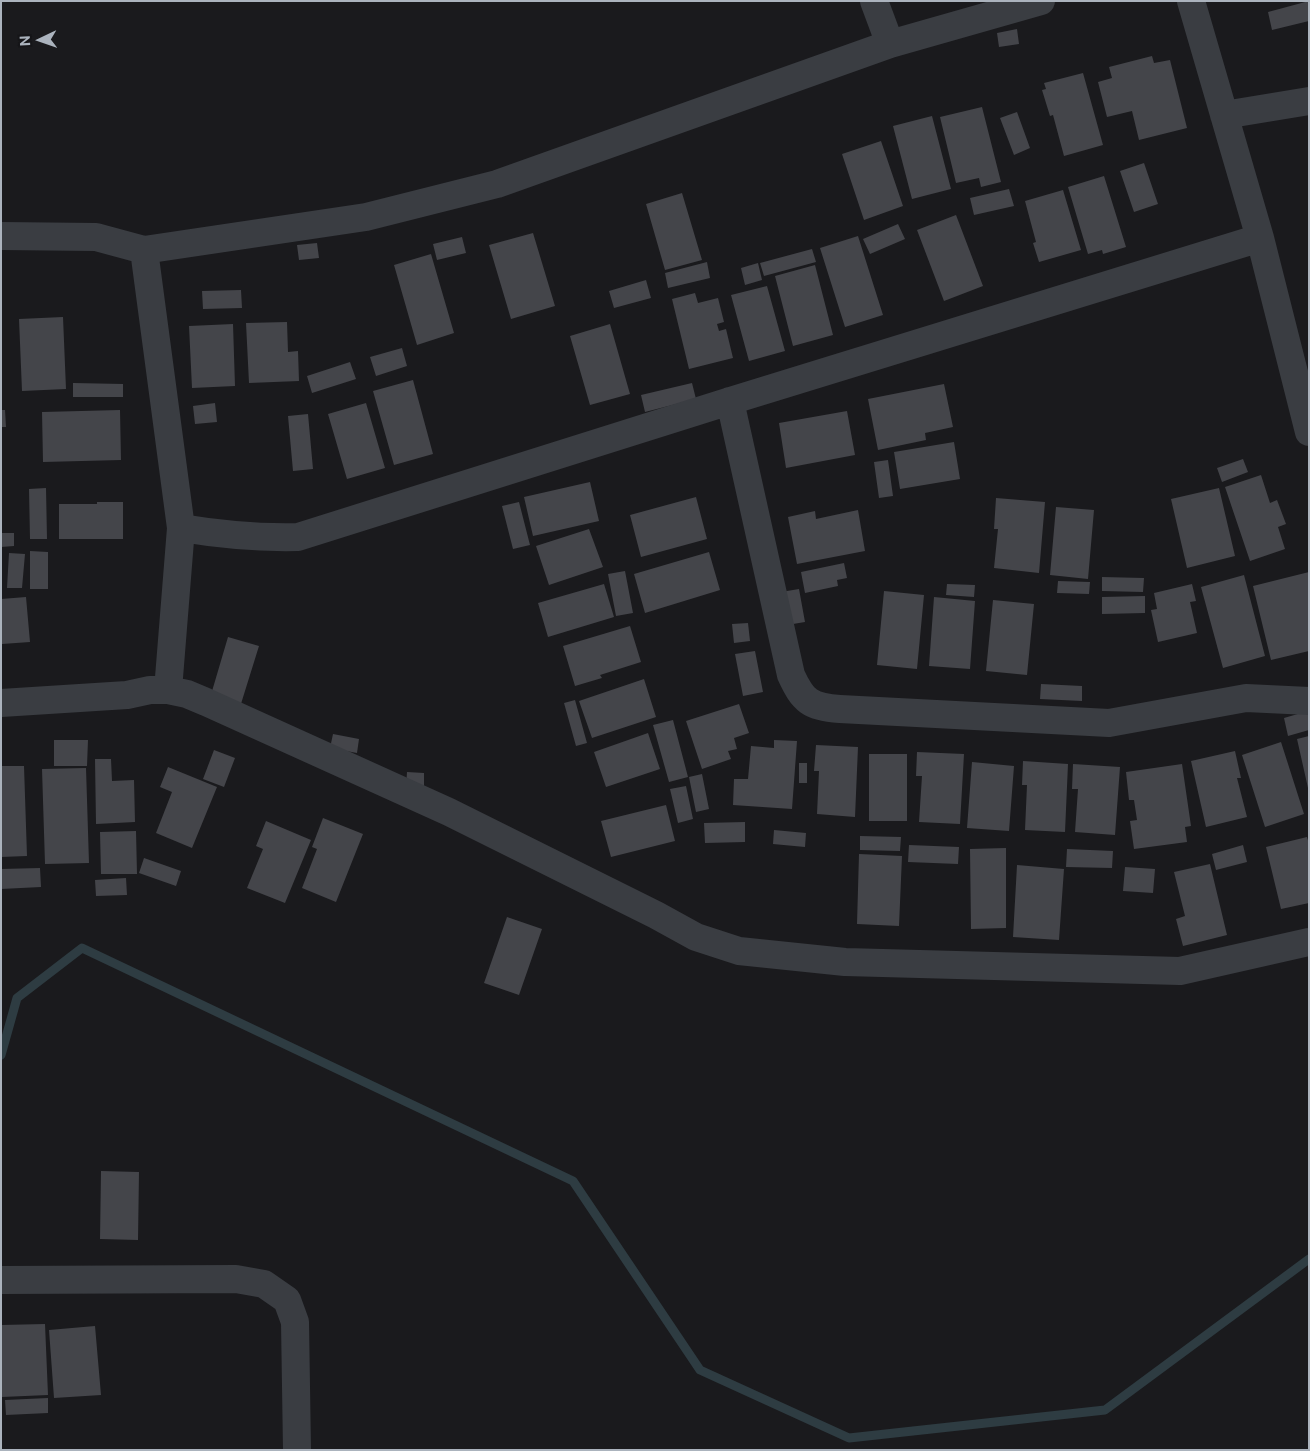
<!DOCTYPE html>
<style>
body{margin:0}
#map{position:relative;width:1310px;height:1451px;overflow:hidden;background:#1a1a1d;font-family:"Public Sans",sans-serif}
canvas{display:block}
.frame{position:absolute;inset:0;border:2px solid #abb3bd;pointer-events:none}
.north{position:absolute;left:15px;top:15px;width:50px;height:50px;-webkit-text-stroke:4px #151518;paint-order:stroke;rotate:267deg;font-size:14px;font-weight:700;line-height:20px;text-align:center;color:#abb3bd}
.north::after{content:'';display:block;margin:auto;width:18px;height:22px;background:#abb3bd;clip-path:polygon(50% 0,100% 100%,50% 72%,0 100%)}
</style>
<div id="map">
<canvas width="1310" height="1451"></canvas>
<div class="frame"></div>
<div class="north">N</div>
</div>
<script>
const c = document.querySelector('canvas').getContext('2d');
c.lineJoin = 'round';
function stroke(path, color, width, dash) {
  c.strokeStyle = color;
  c.lineWidth = width;
  c.lineCap = dash ? 'butt' : 'round';
  c.setLineDash(dash || []);
  c.stroke(path);
}
function fill(path, color) {
  c.fillStyle = color;
  c.fill(path, 'evenodd');
}
stroke(new Path2D(`
 M1 1055 17 998 82 948 573 1181 700 1370 849 1438 1105 1410 1309 1259`), '#2e3c42', 9);
fill(new Path2D(`
 M1309 1V21L1272 30 1268 12Z
 M1017 29 1019 44 999 47 997 33Z
 M1152 56 1154 63 1170 60 1187 128 1139 140 1132 111 1107 117 1098 82 1112 78 1109 67Z
 M1083 73 1103 145 1064 156 1053 115 1050 116 1042 90 1046 89 1044 83Z
 M982 107 1001 182 981 187 979 178 956 183 940 117Z
 M1017 112 1030 148 1014 155 1000 118Z
 M932 116 951 189 912 199 893 126Z
 M881 141 903 206 864 220 842 154Z
 M1144 163 1158 204 1134 212 1120 171Z
 M1104 176 1126 247 1103 254 1102 250 1088 254 1068 187Z
 M1009 189 1014 206 974 215 970 198Z
 M1063 190 1081 250 1039 262 1033 243 1036 242 1025 201Z
 M682 193 702 260 665 270 646 204Z
 M956 215 983 286 944 301 917 230Z
 M898 224 905 239 870 254 863 239Z
 M533 233 555 306 511 319 489 245Z
 M858 236 883 315 845 327 820 248Z
 M462 237 466 253 437 260 433 244Z
 M317 243 319 258 299 260 297 245Z
 M812 249 816 262 764 276 760 263Z
 M431 254 454 333 417 345 394 265Z
 M707 262 710 278 668 288 665 273Z
 M758 263 762 280 745 285 741 268Z
 M815 265 833 335 793 346 775 276Z
 M646 280 651 298 614 308 609 291Z
 M767 286 785 351 749 361 731 295Z
 M241 290 242 308 203 309 202 291Z
 M695 293 698 303 718 298 724 322 717 324 719 331 726 329 733 358 689 369 672 299Z
 M63 317 66 389 22 391 19 319Z
 M287 322 288 352 298 351 299 381 249 383 246 323Z
 M233 324 235 386 192 388 189 326Z
 M610 324 630 394 590 405 570 336Z
 M402 348 407 366 376 376 370 357Z
 M350 362 356 379 312 393 307 376Z
 M413 380 433 454 394 465 373 391Z
 M73 383 123 384V397H73Z
 M692 383 696 399 645 412 641 395Z
 M944 384 953 427 925 433 926 440 878 450 868 399Z
 M215 403 217 422 195 424 193 406Z
 M366 403 385 468 347 479 328 414Z
 M1 410H5L6 427H1Z
 M120 410 121 460 43 462 42 412Z
 M847 411 855 455 786 468 779 423Z
 M308 414 313 469 293 471 288 416Z
 M954 442 960 479 900 489 894 452Z
 M1243 459 1248 472 1222 482 1217 468Z
 M888 460 893 496 879 498 874 462Z
 M1261 475 1270 503 1277 500 1286 524 1278 527 1285 549 1250 561 1225 487Z
 M590 482 599 521 533 536 524 497Z
 M46 488 47 539H30L29 489Z
 M1219 488 1235 556 1187 568 1171 499Z
 M696 497 707 539 641 557 630 515Z
 M996 498 1045 502 1039 573 994 568 998 529H994Z
 M97 502H123V539H59V504H97Z
 M519 502 530 545 513 549 502 506Z
 M1056 507 1094 510 1088 579 1050 575Z
 M858 510 865 551 797 564 788 517 815 511 816 519Z
 M589 529 603 567 549 585 536 546Z
 M1 533H14V546L1 547Z
 M30 551 48 552V589H30Z
 M709 552 720 590 645 613 634 574Z
 M9 553 25 554 22 588H7Z
 M844 563 847 578 837 580 838 586 805 593 801 572Z
 M625 571 633 613 616 616 608 574Z
 M1309 572V651L1271 660 1253 586Z
 M1244 575 1265 656 1223 668 1201 587Z
 M1102 577 1144 578 1143 592 1102 591Z
 M1058 581 1090 582 1089 594 1057 593Z
 M604 584 614 617 548 637 538 603Z
 M947 584 975 585 974 597 946 595Z
 M1192 584 1196 601 1190 602 1197 633 1158 642 1151 610 1157 609 1154 593Z
 M799 589 805 622 787 625 781 592Z
 M884 591 924 595 917 669 877 665Z
 M1145 596V613L1102 614V597Z
 M26 597 30 642 2 644 1 599Z
 M934 597 975 601 970 669 929 666Z
 M993 600 1034 604 1027 675 986 671Z
 M748 623 750 641 734 643 732 624Z
 M630 626 641 662 600 675 602 678 575 686 563 646Z
 M228 637 259 646 240 707 210 698Z
 M755 651 763 692 743 696 735 654Z
 M644 679 656 717 592 738 579 701Z
 M1041 684 1082 686V701L1040 699Z
 M575 700 587 743 576 746 564 703Z
 M739 704 749 733 734 738 737 749 728 751 731 759 702 769 686 721Z
 M1308 711 1309 730 1288 736 1284 718Z
 M673 720 688 777 669 782 653 725Z
 M648 733 660 769 606 787 594 752Z
 M333 734 359 739 357 753 330 748Z
 M1309 736V788H1308L1297 739Z
 M54 740H88L87 766H54Z
 M774 740 797 741 792 809 733 805 734 779H748L751 746 774 748Z
 M1281 742 1304 814 1265 827 1242 755Z
 M816 745 858 747 855 817 817 814 819 771H814Z
 M214 750 235 758 224 787 203 779Z
 M1235 751 1241 778H1237L1247 817 1206 827 1191 761Z
 M917 752 964 754 960 824 919 822 922 776H916Z
 M869 754H907V821H869Z
 M95 759H111L112 781 134 780 135 822 96 824Z
 M1023 761 1068 764 1065 832 1025 830 1027 785H1022Z
 M972 762 1014 766 1009 831 967 828Z
 M799 763H807V783H799Z
 M1073 764 1120 767 1115 835 1075 832 1078 789H1072Z
 M1182 764 1191 826 1185 827 1187 842 1134 849 1130 821 1137 820 1134 800H1129L1126 772Z
 M1 766H24L27 856 1 857Z
 M168 767 217 787 192 848 156 833 172 792 160 787Z
 M86 768 89 863 45 864 42 769Z
 M407 772 424 773V790L406 789Z
 M702 774 709 809 696 812 689 777Z
 M686 786 693 819 678 823 670 789Z
 M666 805 675 841 611 857 601 821Z
 M323 818 363 834 336 902 302 888 317 849 312 847Z
 M266 821 311 840 285 903 247 888 263 849 256 846Z
 M745 822V842L705 843 704 823Z
 M774 830 806 833 805 847 773 844Z
 M136 831 137 874H101L100 832Z
 M860 836 901 837 900 851 860 850Z
 M1307 837 1309 844V903L1281 909 1266 847Z
 M909 845 959 847 958 864 908 862Z
 M1243 845 1247 862 1216 870 1212 854Z
 M1006 848V928L971 929 970 849Z
 M1067 849 1113 851 1112 868 1066 867Z
 M859 854 902 856 899 926 857 924Z
 M144 858 181 871 176 886 139 873Z
 M1210 864 1227 935 1183 946 1176 919 1185 916 1174 872Z
 M1017 865 1064 869 1059 940 1013 937Z
 M1125 867 1155 869 1153 893 1123 891Z
 M40 868 41 887 1 889V869Z
 M126 878 127 895 96 896 95 880Z
 M507 917 542 929 519 995 484 983Z
 M101 1171 139 1172 138 1240 100 1239Z
 M45 1324 48 1395 2 1397 1 1325Z
 M95 1326 101 1395 54 1398 49 1330Z
 M48 1398V1413L6 1415 5 1400Z`), '#44454a');
stroke(new Path2D(`
 M874 1 890 44
 M1041 1 890 44 497 184 366 217 144 250 181 528 168 690 187 694 206 702 449 812 656 915 696 937 739 951 845 962 1180 971 1309 942
 M1191 1 1260 238 1309 432
 M1224 115 1309 101
 M1 236 96 237 144 250
 M730 401 791 675C803 701 810 707 840 709L1109 723 1246 698 1309 701
 M181 528C223 535 256 538 298 537L730 401 1260 238
 M1 703 127 695 150 690H168
 M1 1280 236 1279 264 1284 287 1300 295 1322 297 1450`), '#3a3d42', 28);
</script>
